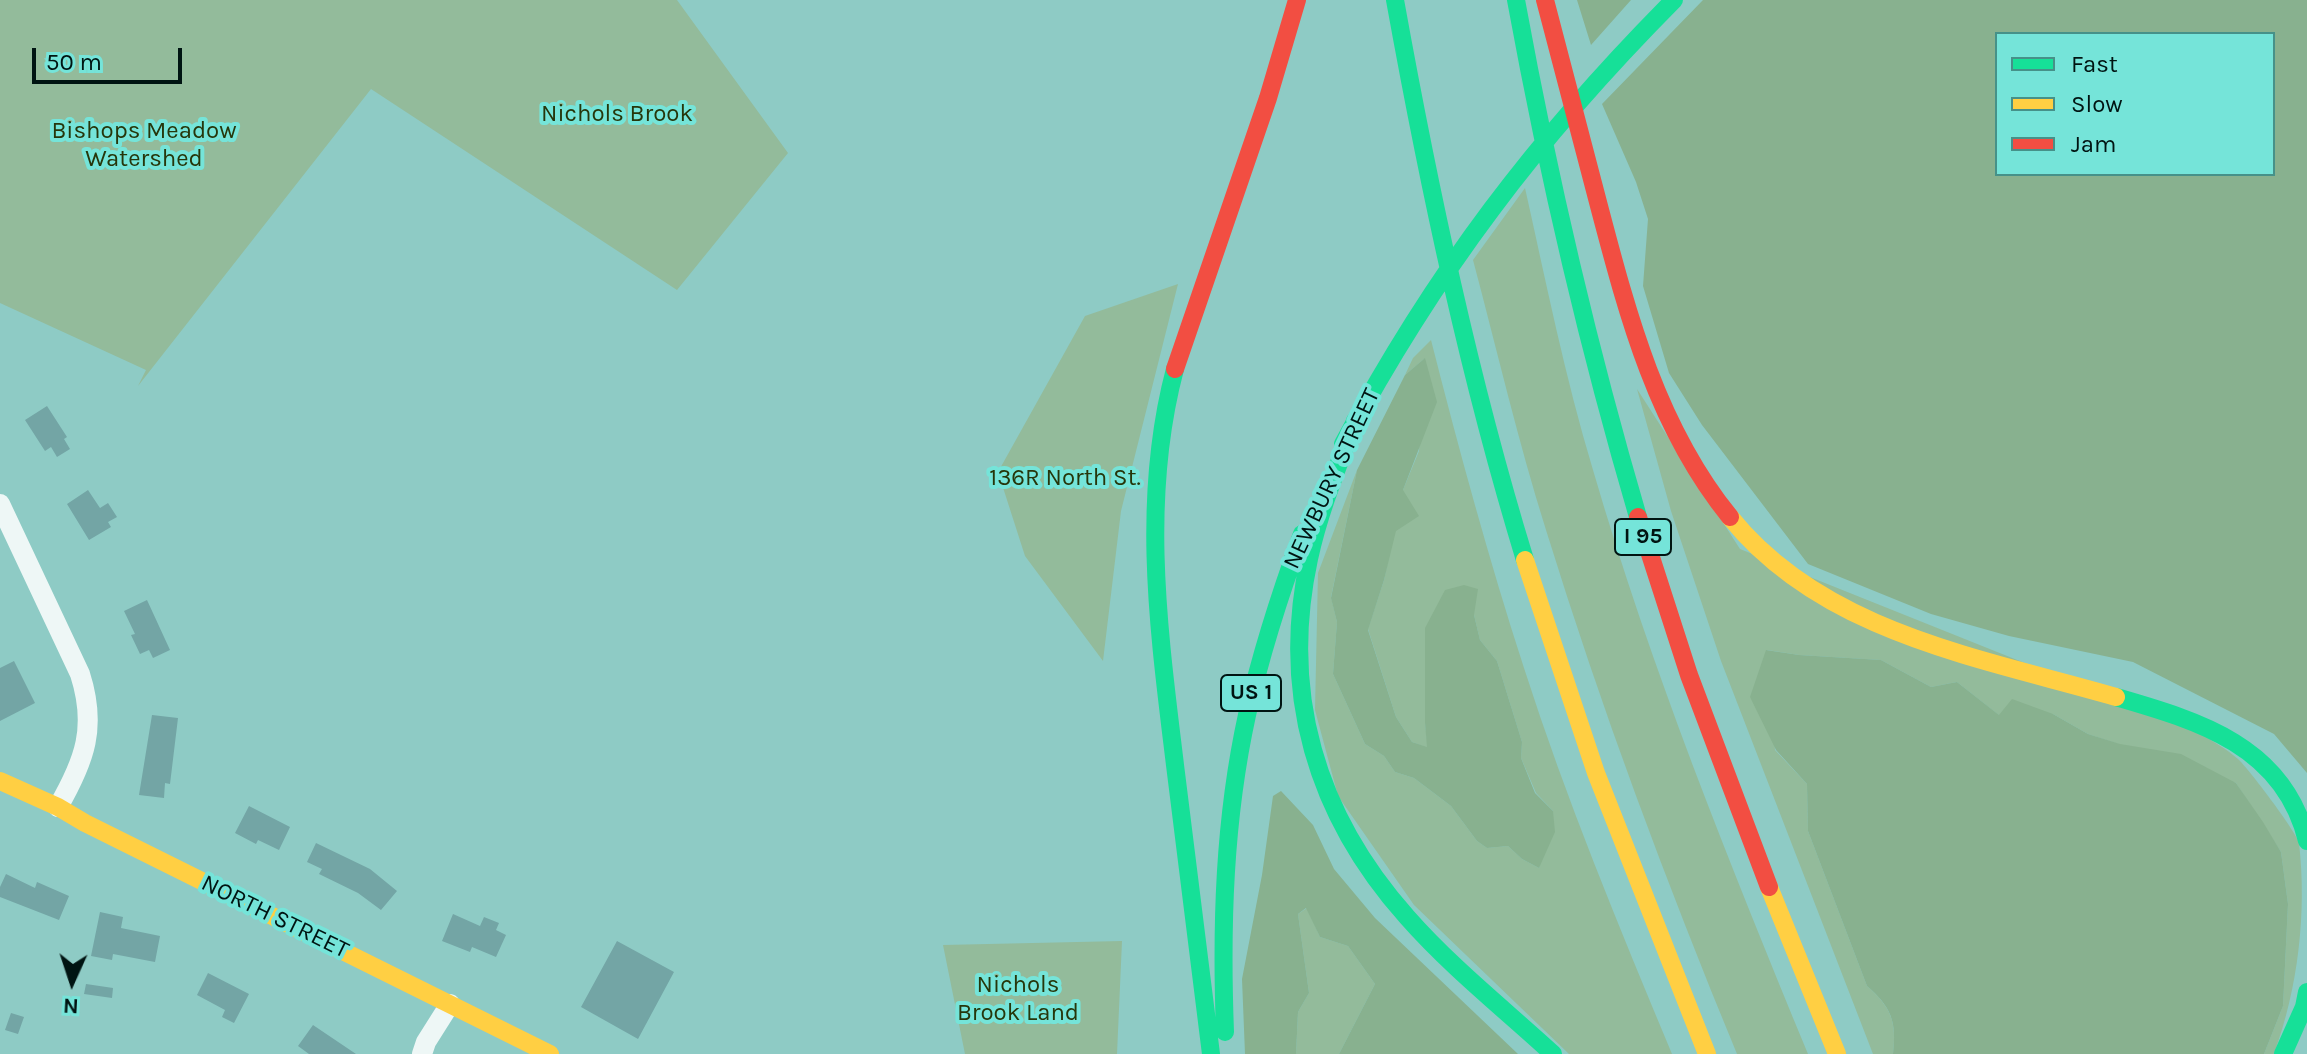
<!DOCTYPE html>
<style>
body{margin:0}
#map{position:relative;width:2307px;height:1054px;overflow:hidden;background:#8ecbc5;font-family:Karla,sans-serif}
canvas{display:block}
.legend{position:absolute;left:1995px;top:32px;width:280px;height:144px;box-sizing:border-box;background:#75e4d9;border:2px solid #469189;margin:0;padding:10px 14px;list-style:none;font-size:24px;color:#001412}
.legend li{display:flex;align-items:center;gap:16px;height:40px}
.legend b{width:40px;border:2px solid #469189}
.north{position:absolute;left:32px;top:942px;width:80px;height:80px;-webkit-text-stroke:6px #75e4d9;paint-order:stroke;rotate:183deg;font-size:22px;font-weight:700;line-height:32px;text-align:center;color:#001412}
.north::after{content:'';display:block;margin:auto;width:28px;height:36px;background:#001412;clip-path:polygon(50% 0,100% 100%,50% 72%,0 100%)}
.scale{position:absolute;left:32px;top:48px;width:150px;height:36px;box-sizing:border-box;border:4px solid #001412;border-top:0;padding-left:10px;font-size:24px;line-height:28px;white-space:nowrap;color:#001412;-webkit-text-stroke:6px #75e4d9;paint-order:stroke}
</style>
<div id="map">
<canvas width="2307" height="1054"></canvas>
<ul class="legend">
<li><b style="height:10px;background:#16e098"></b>Fast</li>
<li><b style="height:10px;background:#ffcf43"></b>Slow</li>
<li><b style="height:10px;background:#f24e42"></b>Jam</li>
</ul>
<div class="north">N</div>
<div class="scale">50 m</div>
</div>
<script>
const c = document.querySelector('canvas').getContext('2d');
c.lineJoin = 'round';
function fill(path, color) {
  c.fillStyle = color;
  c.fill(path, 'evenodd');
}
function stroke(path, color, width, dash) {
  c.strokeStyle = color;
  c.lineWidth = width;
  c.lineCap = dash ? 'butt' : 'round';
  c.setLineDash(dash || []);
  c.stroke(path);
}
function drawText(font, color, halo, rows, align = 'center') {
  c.font = font + ' Karla,sans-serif';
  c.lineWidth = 8;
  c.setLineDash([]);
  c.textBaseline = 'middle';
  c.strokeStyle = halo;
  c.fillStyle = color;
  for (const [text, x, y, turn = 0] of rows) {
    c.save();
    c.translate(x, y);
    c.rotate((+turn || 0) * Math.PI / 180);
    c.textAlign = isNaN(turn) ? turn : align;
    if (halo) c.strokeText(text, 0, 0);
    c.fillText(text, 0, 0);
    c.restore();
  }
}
fill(new Path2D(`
 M0 0H677L788 153 677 290 371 89 138 386 146 370 0 303Z
 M1525 188C1546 282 1565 377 1593 470 1651 669 1729 862 1808 1054H1737C1666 882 1601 708 1546 530 1518 441 1497 350 1473 260Z
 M1178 284 1121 511 1103 661 1025 556 998 472 1085 316Z
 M1431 340C1459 450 1489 560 1524 668 1566 799 1619 927 1672 1054H1569L1414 905 1338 796 1315 710 1318 573 1357 470 1331 597 1337 622 1333 674 1365 744 1384 756 1395 772 1414 778 1451 806 1477 841 1487 848 1508 846 1522 859 1539 868 1553 811 1536 793 1521 758 1522 742 1497 661 1480 640 1474 615 1426 692 1425 723 1428 748 1412 742 1396 717 1368 629 1384 580 1403 490 1419 451 1424 359 1405 375 1413 358Z
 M1637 389 1740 549 2202 734C2213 742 2227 749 2238 759 2248 768 2296 831 2299 843 2307 913 2298 988 2274 1054H2264L2283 1006 2288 904 2281 852 2236 783 2088 734 2053 714 2000 716 1957 682 1931 687 1881 660 1799 655 1767 650 1775 750 1807 784 1808 831 1867 986C1891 1007 1897 1022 1893 1054H1873L1721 661 1671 511Z
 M1307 908 1320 937 1348 946 1375 984 1339 1054H1296L1298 1012 1309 993 1298 914Z
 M1122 941 1117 1054H965L943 945Z`), '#93bb9b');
fill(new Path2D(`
 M1577 0H1631L1591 45Z
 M1703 0H2307V773L2274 734 2133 662 2009 636 1931 614 1808 564 1702 425 1669 373 1643 286 1648 219 1636 182 1602 104ZM1997 34H2273V174H1997Z
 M1425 358 1437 402 1403 490 1419 516 1396 531 1384 580 1368 630 1396 717 1412 742 1427 747 1425 723V628L1445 590 1464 585 1478 589 1474 615 1480 640 1497 661 1522 742 1521 758 1535 793 1553 811 1555 832 1539 868 1522 859 1508 846 1487 848 1477 841 1451 806 1414 778 1395 772 1384 756 1365 744 1333 674 1337 622 1331 598 1357 470 1405 375Z
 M1766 650 1799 655 1881 660 1931 687 1957 682 1999 715 2012 699 2053 714 2088 734 2120 744 2181 754 2236 783 2263 822 2281 852 2288 904 2283 1006 2264 1054H1893C1897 1021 1891 1007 1867 986L1808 831 1807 784 1776 750 1750 697Z
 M1281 791 1313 825 1334 869 1375 918 1518 1054H1339L1375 984 1348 946 1320 937 1306 908 1298 914 1309 993 1298 1012 1296 1054H1245L1242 979 1262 875 1273 796Z`), '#88b18f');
fill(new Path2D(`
 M47 406 67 437 64 439 70 449 57 457 51 447 45 451 25 420Z
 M88 490 100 508 108 503 117 517 108 522 111 527 89 540 67 504Z
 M147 600 170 650 153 658 149 650 140 654 131 635 135 634 124 611Z
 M14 661 35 703 0 721V668Z
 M152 715 178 718 170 784 165 783 164 798 139 795Z
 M249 806 290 827 279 850 258 840 256 844 235 833Z
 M316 843 370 869 397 891 381 910 358 893 319 874 322 869 307 862Z
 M6 874 35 888 37 882 69 896 59 920 0 897V887Z
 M100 912 123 917 121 928 160 936 155 962 113 954 112 960 91 956Z
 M453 914 480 926 484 917 499 923 496 930 506 935 496 957 472 947 470 952 442 941Z
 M617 941 674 972 638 1039 581 1007Z
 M208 973 249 994 234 1023 222 1017 225 1010 197 995Z
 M86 984 113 988 112 998 84 994Z
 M11 1013 24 1017 18 1034 5 1030Z
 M313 1025 356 1054H309L298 1046Z`), '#73a5a5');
stroke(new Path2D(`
 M0 504 80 674C97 727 85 760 58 807
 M422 1054 426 1042 450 1004`), '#eef7f6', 20);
stroke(new Path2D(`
 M1395 0C1429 188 1469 377 1525 560
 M1516 0C1548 175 1588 347 1638 517
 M1175 369C1140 501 1159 632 1175 765 1187 862 1199 958 1211 1054
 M1355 421C1338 466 1319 512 1309 559 1280 693 1316 815 1407 917 1451 967 1504 1009 1553 1054
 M1343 444C1435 272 1537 138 1674 0
 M2116 697C2199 721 2284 746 2307 841
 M1225 1032C1221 926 1224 820 1247 715 1261 653 1280 594 1302 534
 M2283 1054 2304 1007 2307 992`), '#16e098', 18);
stroke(new Path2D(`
 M1730 517C1823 633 1982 658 2116 697
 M1525 560 1596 773 1707 1054
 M0 781 58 807 85 823 550 1054
 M1769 887 1837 1054`), '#ffcf43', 18);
stroke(new Path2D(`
 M1545 0C1563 69 1581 137 1599 206 1628 316 1657 427 1730 517
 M1175 369 1268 98 1297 0
 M1638 517 1689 675 1769 887`), '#f24e42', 18);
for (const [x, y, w] of [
 [1643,537,56],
 [1251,693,60]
]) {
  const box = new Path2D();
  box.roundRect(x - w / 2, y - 18, w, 36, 6);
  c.fillStyle = '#75e4d9';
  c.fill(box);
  stroke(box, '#001412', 2);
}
drawText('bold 22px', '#001412', null, [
 ["I 95",1643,537],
 ["US 1",1251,693]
]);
drawText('24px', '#26360b', '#75e4d9', [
 ["Nichols Brook",617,114],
 ["Bishops Meadow",144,131],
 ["Watershed",144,159],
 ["136R North St.",1065,478],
 ["Nichols",1018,985],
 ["Brook Land",1018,1013]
]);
drawText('24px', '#001412', '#75e4d9', [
 ["NEWBURY STREET",1332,479,-65],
 ["NORTH STREET",275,917,26]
]);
</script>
